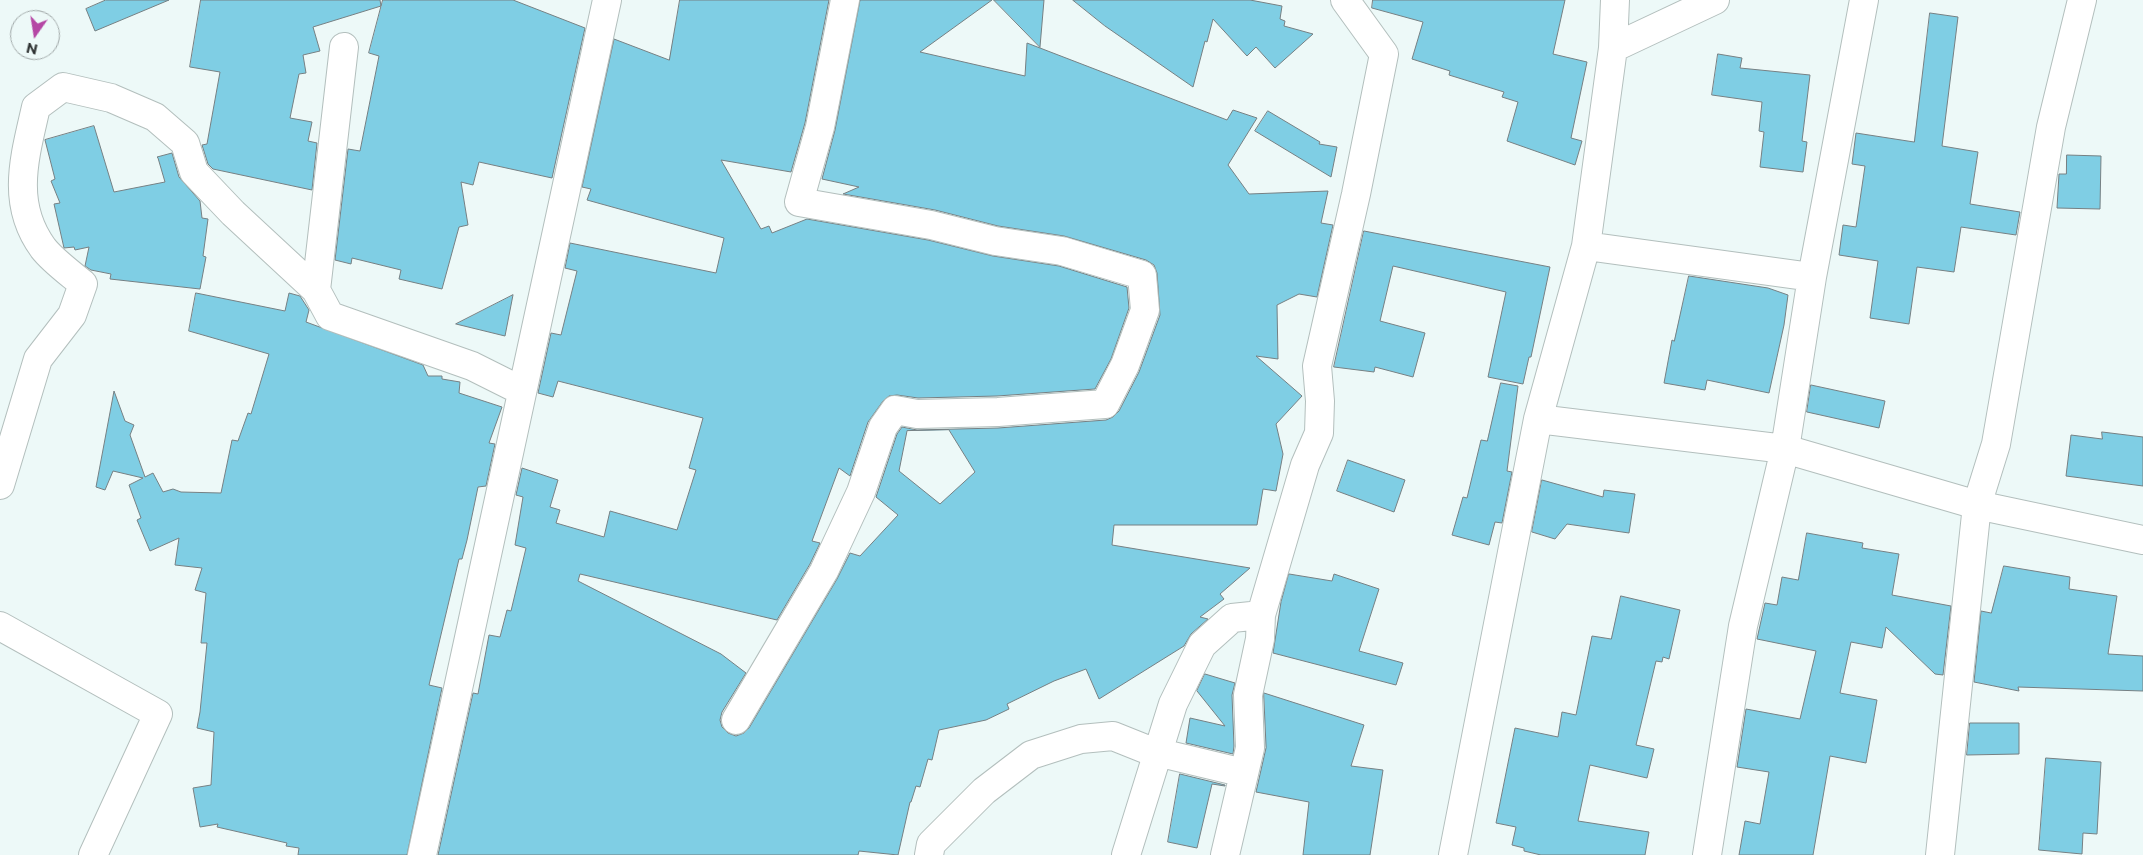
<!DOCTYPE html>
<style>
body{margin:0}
#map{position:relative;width:2143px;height:855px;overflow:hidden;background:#edf9f8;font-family:Montserrat,sans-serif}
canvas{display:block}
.north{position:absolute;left:10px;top:10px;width:50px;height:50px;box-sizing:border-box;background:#edf9f8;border:1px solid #a1a9a9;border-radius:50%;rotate:193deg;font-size:14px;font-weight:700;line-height:20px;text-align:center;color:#2e3232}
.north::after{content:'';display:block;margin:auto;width:18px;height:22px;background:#b547a5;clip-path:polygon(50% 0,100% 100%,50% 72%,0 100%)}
</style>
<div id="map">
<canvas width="2143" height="855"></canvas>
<div class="north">N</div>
</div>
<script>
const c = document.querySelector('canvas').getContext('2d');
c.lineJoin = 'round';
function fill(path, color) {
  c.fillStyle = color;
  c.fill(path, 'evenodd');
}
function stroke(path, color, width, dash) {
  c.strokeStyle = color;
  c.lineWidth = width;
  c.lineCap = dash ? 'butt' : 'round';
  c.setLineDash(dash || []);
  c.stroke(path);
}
const building = new Path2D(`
 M106 0H169L95 31 86 9Z
 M201 0H380L381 6 313 27 320 51 303 55 306 73 299 74 290 118 312 122 308 141 317 143 312 190 213 169 208 164 202 145 207 144 220 72 190 67Z
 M383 0H513L585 28 552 178 479 162 473 185 461 182 468 225 459 227 442 289 399 279 401 270 352 258 351 264 335 260 348 149 360 151 379 56 369 53Z
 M680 0H829L805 123 791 172 721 160 761 229 769 226 772 233 807 219 928 240 993 256 1059 266 1127 287 1129 308 1111 359 1095 389 997 396 918 398 897 395 889 396 883 401 868 422 850 476 839 468 812 541 820 543 810 564 777 620 580 574 578 581 721 654 746 673 722 712 720 720 722 727 728 733 736 736 744 733 749 728 837 579 850 553 860 556 898 515 876 497 897 434 902 427 917 430 998 428 1106 420 1113 417 1119 411 1139 372 1160 315 1157 273 1154 265 1146 260 1064 236 998 226 935 210 843 194 859 187 822 179 835 130 860 0H992L920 52 1025 76 1027 43 1227 120 1233 110 1257 118 1228 165 1249 194 1328 191 1321 223 1333 225 1317 297 1299 294 1277 305 1278 359 1256 356 1302 396 1276 424 1283 454 1276 491 1263 489 1257 525H1114L1112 545 1250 568 1220 594 1224 599 1200 617 1208 619 1191 634 1184 646 1099 699 1086 669 1054 681 1007 704 1009 709 986 720 939 730 932 760 928 759 920 787 916 786 911 802H910L898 855 859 851 858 855H438L473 693 478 694 489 635 500 637 507 610 511 611 526 548 515 545 523 497 516 495 522 468 558 480 550 507 560 510 556 523 604 537 610 511 677 530 696 470 689 468 703 418 558 381 553 397 538 393 551 333 561 335 577 271 565 268 570 243 716 273 724 238 587 200 591 189 582 187 614 39 669 60ZM949 430 975 472 940 504 899 471 907 431Z
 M994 0H1044L1040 47Z
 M1073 0H1250L1282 6 1280 19 1285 21 1284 26 1313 34 1275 68 1256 47 1247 56 1213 19 1207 42 1205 41 1193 87 1105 26Z
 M1373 0H1565L1553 54 1587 62 1571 138 1582 141 1575 165 1507 141 1518 102 1502 97 1504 92 1449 75 1450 71 1412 59 1423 22 1372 8Z
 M1930 13 1958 17 1942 146 1978 152 1970 204 2020 212 2016 235 1961 227 1954 272 1917 267 1909 324 1870 318 1878 261 1839 255 1843 225 1856 227 1865 166 1852 164 1856 133 1914 142Z
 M1718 54 1742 58 1740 68 1810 75 1802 141 1807 142 1803 172 1760 167 1764 132 1759 131 1762 102 1712 95Z
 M1268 111 1320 142 1319 144 1337 147 1331 177 1255 131Z
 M94 126 114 192 165 182 158 158 157 157 172 153 179 177 200 201 202 218 208 219 203 256 206 257 200 289 110 279 111 274 91 270 85 266 89 247 75 250 74 247 64 248 54 204 60 203 51 181 55 179 45 140Z
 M2067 155 2101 156 2100 209 2057 208 2059 174H2066Z
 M1364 231 1550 267 1531 357H1529L1523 384 1488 377 1506 292 1393 266 1380 321 1425 333 1413 377 1375 367 1374 372 1334 367Z
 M1689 276 1768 288 1788 295 1784 325 1769 393 1707 380 1705 390 1664 383 1672 340 1674 341Z
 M196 293 285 311 289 293 300 296 309 310 306 322 423 365 428 376H442V379L460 382 459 393 502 407 489 443 495 444 486 486 478 487 467 540 462 559H459L429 685 442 688 407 855H298L299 848 286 846 287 843 217 827 218 824 200 827 193 788 211 785 214 732 197 728 200 712 207 643H201L206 593 195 590 202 568 175 565 179 538 150 551 137 520 141 518 129 485 143 478 113 471 105 490 96 487 114 391 125 421 134 425 130 435 145 477 153 473 163 492 173 489 181 492 221 493 232 440 238 441 248 413 251 414 269 354 189 331Z
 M513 295 505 336 456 324Z
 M1501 383 1518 386 1507 471 1512 472 1502 523 1495 522 1489 545 1452 535 1463 497 1467 498 1481 440 1487 441Z
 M1811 385 1885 401 1879 428 1807 412Z
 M2102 432 2143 437V486L2066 476 2071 435 2102 439Z
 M1348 460 1405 480 1394 512 1337 491Z
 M1542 480 1603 497 1604 490 1635 494 1629 533 1567 524 1555 539 1532 532Z
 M1807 533 1863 543 1862 548 1899 554 1892 595 1951 606 1943 675 1935 674 1886 627 1882 648 1851 642 1840 693 1877 700 1866 763 1830 756 1813 855H1739L1745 821 1760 824 1769 772 1737 767 1746 709 1800 719 1816 651 1757 639 1765 603 1777 605 1782 577 1798 580Z
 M2004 566 2070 577 2069 589 2117 596 2108 654 2143 656V691L2018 687 2019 691 1974 682 1981 611 1991 613Z
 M1289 574 1332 581 1334 574 1379 589 1359 651 1403 663 1396 685 1273 653 1281 602Z
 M1621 596 1680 610 1669 659 1663 657 1662 662 1656 661 1636 745 1654 749 1647 778 1590 765 1578 821 1649 832 1645 855H1541L1524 851V848L1512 845 1516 827 1496 823 1515 728 1558 737 1562 712 1576 715 1592 636 1611 639Z
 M1205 674 1235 683 1232 695 1234 746 1233 754 1186 743 1190 718 1225 726 1197 691Z
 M1264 693 1364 725 1351 766 1383 770 1370 855H1303L1309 802 1256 792 1266 748Z
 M1970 723H2019V754L1967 755Z
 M2046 758 2101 762 2097 834 2083 833 2082 854 2039 850Z
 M1180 774 1225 785V786L1212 784 1197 848 1168 842Z`);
fill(building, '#7fcee4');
stroke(building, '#768083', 1);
const minor = new Path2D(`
 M1613 48 1615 0
 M1586 246 1812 277
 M316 290 344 47
 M1538 419 1785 449 1977 505 2143 540
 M0 485 38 359 72 315 83 284C70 273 53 261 43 248 10 203 25 156 36 107L63 87 111 98 155 117 185 143 194 172 233 213 316 290 330 316 472 366 522 391
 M0 626 158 714 93 855
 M736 720 824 571 861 492 883 427 895 410 917 414 998 412 1105 404 1125 365 1145 310 1142 275 1062 251 995 241 931 225 799 202 820 127 845 0
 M422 855 607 0
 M929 855 931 844 984 791 1031 755 1081 739 1113 736 1148 750 1244 773
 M1126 855 1173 704 1202 645 1232 618 1261 615
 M1225 855 1250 748 1248 695 1260 639 1261 615 1305 465 1319 433 1320 401 1317 366 1356 194 1384 54 1345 0
 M1453 855 1538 419 1586 246 1613 48 1715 0
 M1707 855 1743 626 1785 449 1812 277 1864 0
 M1940 855 1977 505 1996 444 2051 127 2082 0`);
stroke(minor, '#b3bfbd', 30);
stroke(minor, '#fff', 28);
</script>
